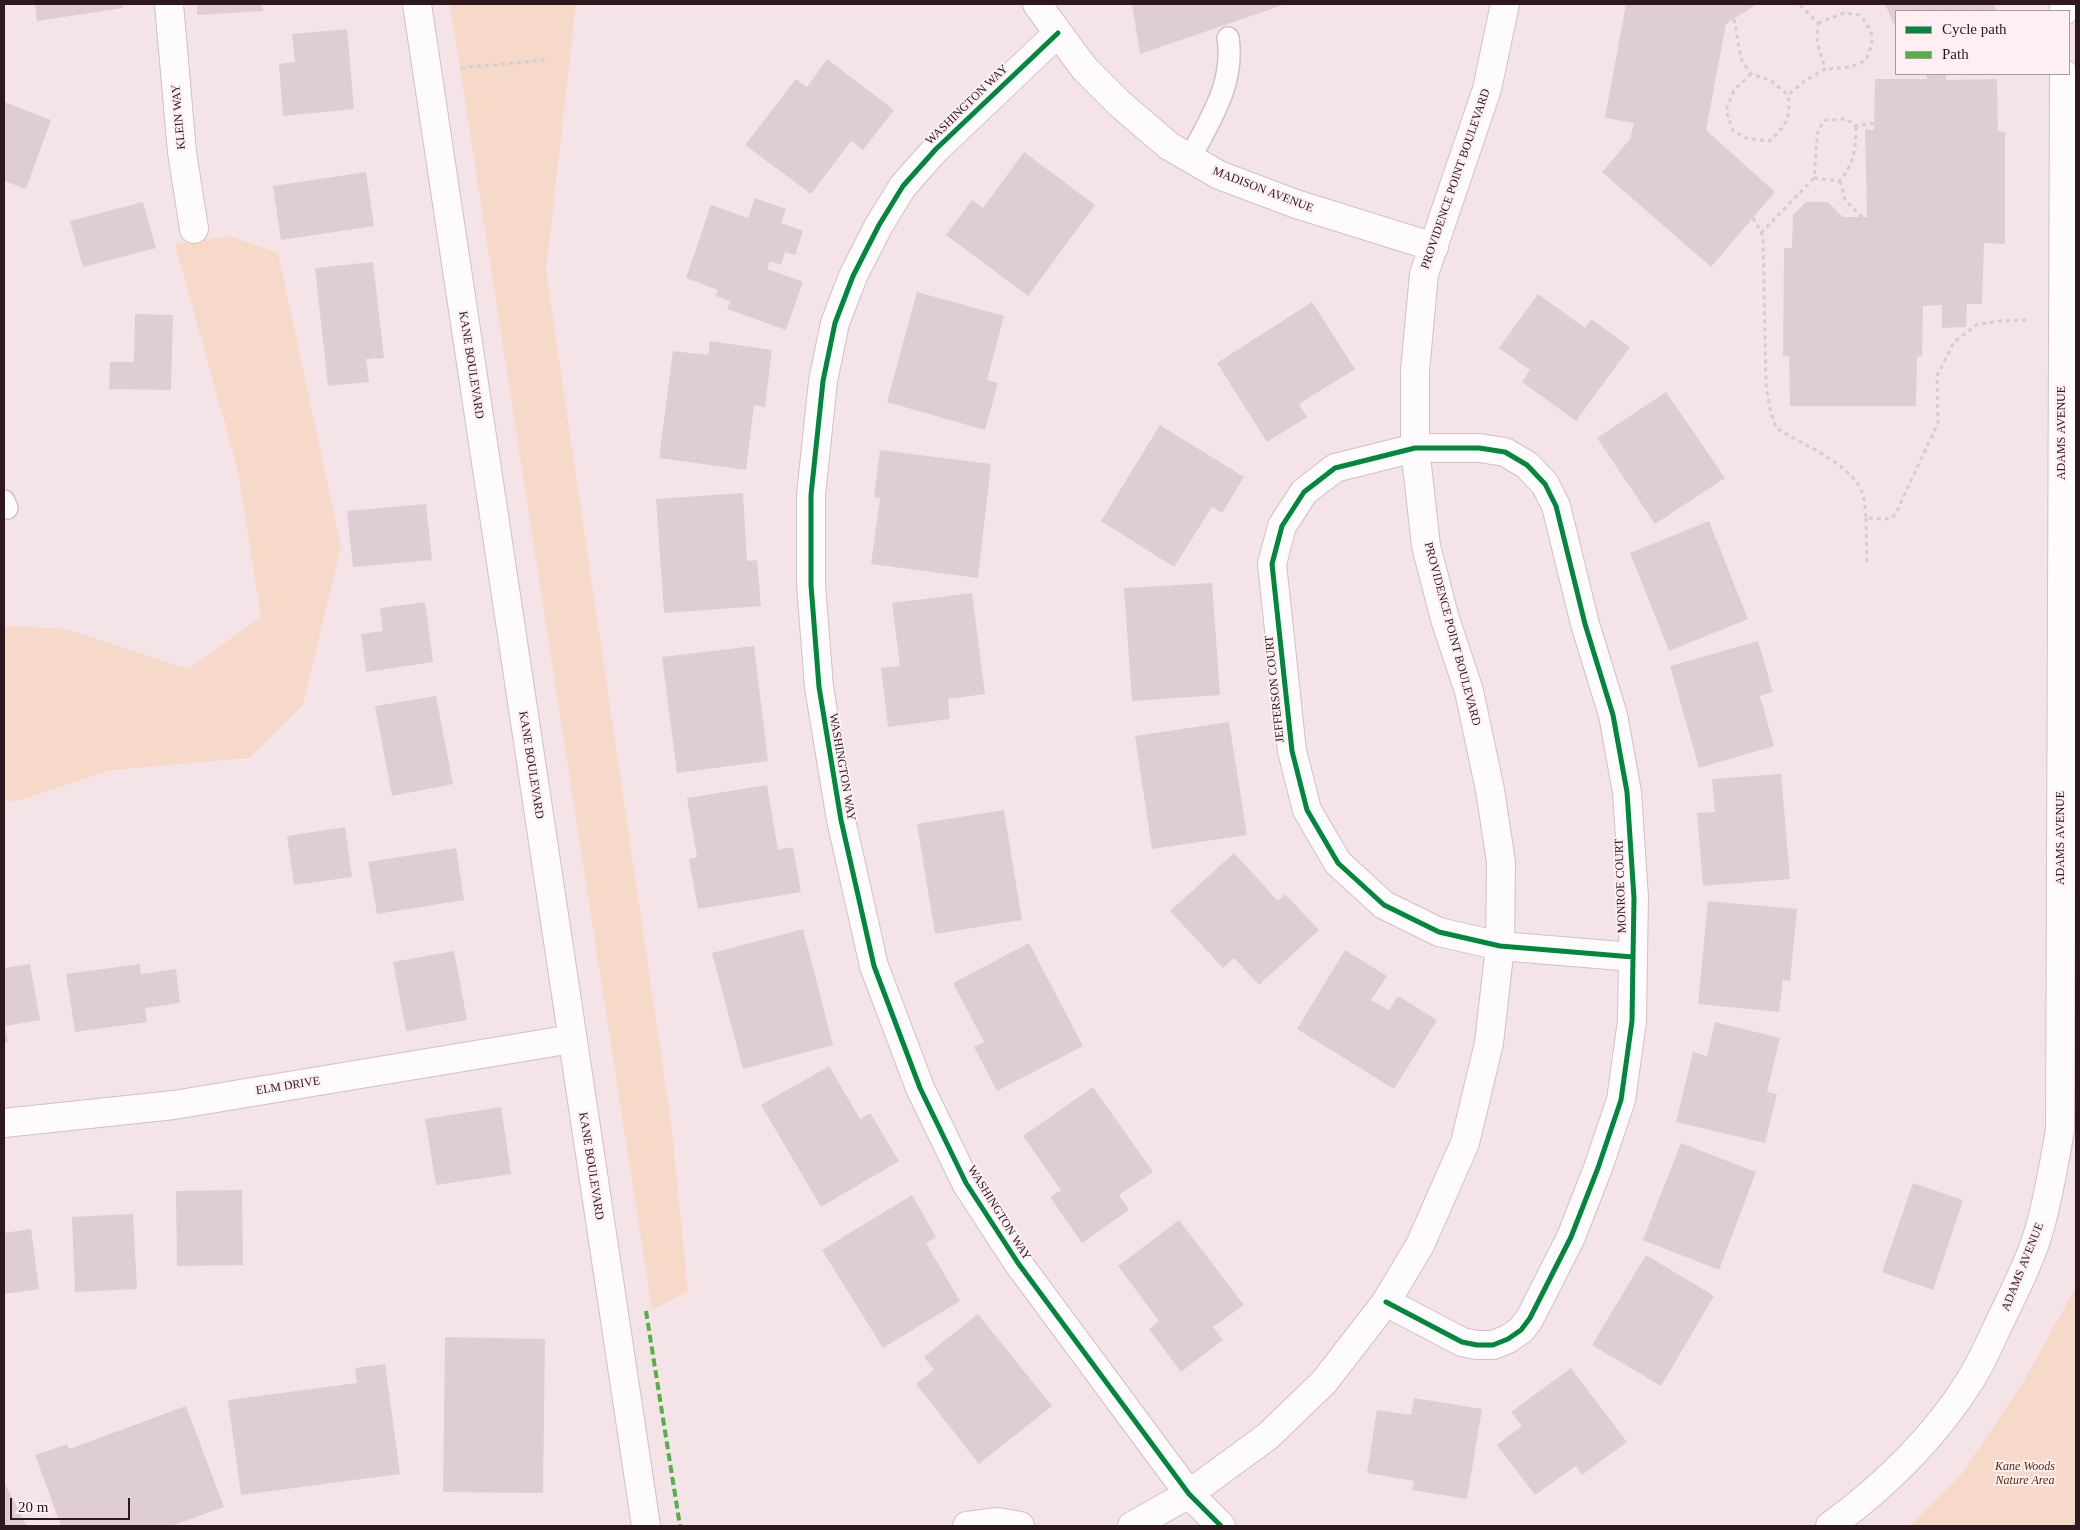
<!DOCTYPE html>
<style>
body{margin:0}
#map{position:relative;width:2080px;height:1530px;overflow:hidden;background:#f4e4e8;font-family:"Times New Roman",serif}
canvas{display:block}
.frame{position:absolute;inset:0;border:5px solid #2f171e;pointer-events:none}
.legend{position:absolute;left:1895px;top:10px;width:175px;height:65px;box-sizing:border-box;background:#fdeff2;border:1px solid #ab999d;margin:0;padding:6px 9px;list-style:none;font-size:15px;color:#2f171e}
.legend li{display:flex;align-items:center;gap:10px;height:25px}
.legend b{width:25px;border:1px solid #ab999d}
.scale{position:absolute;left:10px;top:1498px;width:120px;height:22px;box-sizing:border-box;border:2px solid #2f171e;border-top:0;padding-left:6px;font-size:15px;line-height:18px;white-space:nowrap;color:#2f171e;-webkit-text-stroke:4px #fdeff2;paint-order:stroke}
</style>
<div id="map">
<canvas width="2080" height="1530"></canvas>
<div class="frame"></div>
<ul class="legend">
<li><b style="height:6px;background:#00873e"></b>Cycle path</li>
<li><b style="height:6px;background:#56b145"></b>Path</li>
</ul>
<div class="scale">20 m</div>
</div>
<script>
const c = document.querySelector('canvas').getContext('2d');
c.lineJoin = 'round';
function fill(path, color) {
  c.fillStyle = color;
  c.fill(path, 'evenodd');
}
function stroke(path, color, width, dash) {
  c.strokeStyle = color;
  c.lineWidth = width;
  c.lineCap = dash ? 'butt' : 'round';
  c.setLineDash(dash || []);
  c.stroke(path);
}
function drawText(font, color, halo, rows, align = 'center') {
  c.font = font + ' "Times New Roman",serif';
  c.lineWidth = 4;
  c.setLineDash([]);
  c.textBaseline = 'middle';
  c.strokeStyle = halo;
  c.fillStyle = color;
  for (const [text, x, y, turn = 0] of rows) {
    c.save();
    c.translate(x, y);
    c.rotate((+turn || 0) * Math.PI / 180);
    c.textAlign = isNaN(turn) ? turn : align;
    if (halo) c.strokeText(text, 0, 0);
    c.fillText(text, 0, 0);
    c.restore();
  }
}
fill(new Path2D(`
 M450 4H576L546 271 671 1122 688 1291 652 1310Z
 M229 236 278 253 341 546 303 705 249 758 111 770 14 802 4 799V626L67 629 188 669 261 617 238 471 175 244Z
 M2076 1287V1526H1910L1960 1476 2022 1384Z`), '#f6d9c8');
fill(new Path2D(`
 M35 4H122L123 8 37 21Z
 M197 4H262L263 11 197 15Z
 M1132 4H1286L1140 54Z
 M1626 4H1757L1726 24 1706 130 1775 192 1711 267 1602 172 1630 139 1634 123 1605 118Z
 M1885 4H1994L1996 11H1896V29Z
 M347 29 354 109 283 116 279 64 295 62 292 34Z
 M827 59 894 110 863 150 851 141 811 194 745 145 796 79 807 87Z
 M1926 74H1946V80L1997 79 1998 131 2005 132V244L1984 243 1982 304H1967L1966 327 1942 328V305L1923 306 1922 356 1917 357 1916 406H1790L1789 356 1783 357 1784 248H1792L1793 215 1806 202H1828L1843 217H1867L1865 129 1874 130 1875 79H1927Z
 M4 102 51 120 26 189 4 181Z
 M1024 152 1095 205 1028 296 946 235 972 200 983 208Z
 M366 172 374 226 281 240 273 186Z
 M755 198 786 209 781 223 803 231 795 255 785 252 781 265 770 261 767 269 803 282 786 330 727 309 730 301 716 296 718 290 686 278 711 205 748 218Z
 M143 202 156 248 83 267 70 221Z
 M373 262 384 358 366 359 369 382 328 386 315 268Z
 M917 292 1004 316 987 380 998 383 985 430 887 402Z
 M1538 294 1585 328 1591 319 1630 347 1576 421 1522 382 1530 370 1499 348Z
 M1312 302 1355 369 1299 404 1307 417 1267 442 1217 363Z
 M135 314 173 315 171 390 109 389 110 362H134Z
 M710 341 772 350 765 407 754 405 746 470 659 458 673 351 708 355Z
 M1666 392 1725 478 1655 524 1597 438Z
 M1160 425 1244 477 1222 513 1212 507 1174 567 1101 521Z
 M880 450 991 464 978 578 871 564 880 498 874 497Z
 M743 493 747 561 757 560 761 606 664 613 656 499Z
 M426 504 432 560 353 567 347 511Z
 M1709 521 1748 619 1669 651 1630 553Z
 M1212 583 1220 695 1132 701 1124 588Z
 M972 593 985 694 948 699 950 719 888 727 881 668 900 666 892 603Z
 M425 602 433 662 366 672 361 634 383 631 380 608Z
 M1758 641 1773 692 1760 696 1774 746 1699 768 1670 666Z
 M754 646 768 761 677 773 662 657Z
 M436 696 453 784 392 796 375 706Z
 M1229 722 1247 835 1152 849 1135 736Z
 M1781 774 1790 879 1703 886 1697 813 1715 812 1712 779Z
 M767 785 778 850 793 847 801 892 698 909 689 859 697 857 687 798Z
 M1004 810 1022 920 935 934 917 824Z
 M345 827 352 877 294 885 287 836Z
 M456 848 464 900 377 914 368 862Z
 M1234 853 1278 901 1285 894 1319 930 1259 985 1234 958 1223 968 1170 911Z
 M1708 901 1797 909 1790 981 1783 980 1779 1012 1698 1004Z
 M803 929 833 1045 743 1069 712 953Z
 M1029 943 1083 1046 997 1091 974 1047 984 1042 953 983Z
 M1345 950 1387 976 1371 1000 1389 1010 1398 996 1437 1020 1394 1089 1297 1029Z
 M454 951 467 1020 406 1031 393 962Z
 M30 964 40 1020 5 1026 8 1042 4 1043V968Z
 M140 964 141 974 176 969 180 1003 145 1008 147 1022 75 1032 66 974Z
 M1715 1022 1780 1038 1767 1092 1777 1094 1765 1143 1676 1122 1693 1052 1707 1056Z
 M829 1066 860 1119 870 1113 899 1161 821 1207 761 1105Z
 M1093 1087 1153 1172 1119 1195 1129 1210 1082 1243 1050 1197 1061 1190 1023 1136Z
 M501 1107 511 1174 436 1185 425 1119Z
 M1681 1143 1756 1172 1719 1270 1643 1240Z
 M1913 1183 1963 1200 1933 1290 1882 1272Z
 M242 1190 243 1265 177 1266 176 1191Z
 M912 1195 936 1237 926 1243 960 1301 883 1348 822 1250Z
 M133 1214 137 1289 75 1292 72 1217Z
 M1179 1220 1244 1305 1213 1327 1223 1340 1181 1372 1149 1329 1159 1321 1118 1266Z
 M31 1229 39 1289 4 1294V1233Z
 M1646 1255 1714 1296 1661 1386 1592 1345Z
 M978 1314 1052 1406 979 1464 916 1384 934 1370 924 1357Z
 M445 1337 545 1339 543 1493 443 1492Z
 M385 1364 400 1474 241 1495 228 1400 357 1383 355 1368Z
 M1571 1368 1627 1442 1582 1475 1576 1466 1535 1495 1497 1445 1522 1426 1511 1412Z
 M1414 1398 1482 1409 1467 1499 1412 1490 1414 1481 1367 1473 1377 1410 1411 1415Z
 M186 1406 224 1507 171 1526H61L35 1455 67 1444 69 1449Z
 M4 1482 27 1526H4Z`), '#dfcdd5');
const service = new Path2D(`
 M1190 158C1210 120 1235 83 1228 38
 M4 501 7 508`);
const minor = new Path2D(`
 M169 4 182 152 194 229
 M1037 4 1084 68 1120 104 1169 146 1219 175 1296 204 1434 247
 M2064 11V4
 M1058 33 936 149 903 186 879 225 853 276 835 323 823 381 811 495V585L819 687 841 820 874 966 920 1088 966 1183 1018 1263 1189 1494 1221 1526
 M4 1123 174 1105 572 1039
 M1386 1302 1462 1342 1477 1345H1493L1508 1339 1521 1330 1530 1318 1571 1237 1598 1168 1621 1100 1632 1021 1633 957 1634 898 1627 792 1613 715 1585 624 1556 506 1545 484 1527 465 1505 452 1479 448H1415L1335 468 1304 492 1282 526 1272 564 1292 751 1307 810 1338 863 1384 905 1439 932 1500 946 1633 957
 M967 1526 998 1522 1020 1526
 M1132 1526 1189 1494 1268 1436 1324 1382 1386 1302 1420 1245 1465 1143 1489 1043 1500 946 1501 862 1490 790 1469 691 1445 619 1426 546 1415 448V371L1424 274 1487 89 1505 4
 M1830 1526C1884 1487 1936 1436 1971 1379 1984 1358 1994 1333 2005 1311 2018 1284 2032 1256 2040 1227 2049 1195 2054 1163 2060 1130L2064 74`);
const tertiary = new Path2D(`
 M417 4 646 1526`);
stroke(service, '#d3bfc4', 24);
stroke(minor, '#d3bfc4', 30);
stroke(tertiary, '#d3bfc4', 30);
stroke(new Path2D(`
 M1734 19 1741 59 1751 74 1770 80 1788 95 1806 80 1825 69 1817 42 1818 23 1799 4
 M1818 23 1844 13 1860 15C1875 34 1875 38 1866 60L1851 67 1825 69
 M461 68 545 60
 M1751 74 1734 90 1726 110 1733 131 1748 139 1770 141C1787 124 1791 118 1788 95
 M1814 178 1840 181C1854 163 1856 149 1856 126
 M1840 181 1845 200 1863 218
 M1753 218 1763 236 1766 384 1770 409 1776 428C1803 445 1849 462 1862 492 1865 499 1865 510 1866 518L1889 519 1895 515 1938 423 1937 376 1954 342 1976 325 1999 321 2027 320
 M1761 233 1814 178 1818 129 1826 120 1846 119 1856 126 1875 123
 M1866 518 1867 565
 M2073 1526 2076 1517`), '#d3cecf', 3, [4, 4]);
stroke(service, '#fdfbfc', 21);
stroke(minor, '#fdfbfc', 28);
stroke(tertiary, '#fdfbfc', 28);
stroke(new Path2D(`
 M646 1311 680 1526`), '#56b145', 4, [8, 4]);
stroke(new Path2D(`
 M1058 33 936 149 903 186 879 225 853 276 835 323 823 381 811 495V585L819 687 841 820 874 966 920 1088 966 1183 1018 1263 1189 1494 1221 1526
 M1386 1302 1462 1342 1477 1345H1493L1508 1339 1521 1330 1530 1318 1571 1237 1598 1168 1621 1100 1632 1021 1633 957 1634 898 1627 792 1613 715 1585 624 1556 506 1545 484 1527 465 1505 452 1479 448H1415L1335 468 1304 492 1282 526 1272 564 1292 751 1307 810 1338 863 1384 905 1439 932 1500 946 1633 957`), '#00873e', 5);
drawText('12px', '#2f171e', '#fdeff2', [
 ["WASHINGTON WAY",967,105,-44],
 ["KLEIN WAY",179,117,-95],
 ["PROVIDENCE POINT BOULEVARD",1456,179,-71],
 ["MADISON AVENUE",1263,190,21],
 ["KANE BOULEVARD",471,365,81],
 ["ADAMS AVENUE",2062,433,-90],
 ["PROVIDENCE POINT BOULEVARD",1452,634,75],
 ["JEFFERSON COURT",1275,689,-96],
 ["KANE BOULEVARD",531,765,81],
 ["WASHINGTON WAY",842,767,80],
 ["ADAMS AVENUE",2061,838,-90],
 ["MONROE COURT",1621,886,-92],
 ["ELM DRIVE",288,1086,-9],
 ["KANE BOULEVARD",591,1166,81],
 ["WASHINGTON WAY",999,1213,58],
 ["ADAMS AVENUE",2023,1267,-68]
]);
drawText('italic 12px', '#532c00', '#fdeff2', [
 ["Kane Woods",2025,1467],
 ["Nature Area",2025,1481]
]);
</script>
